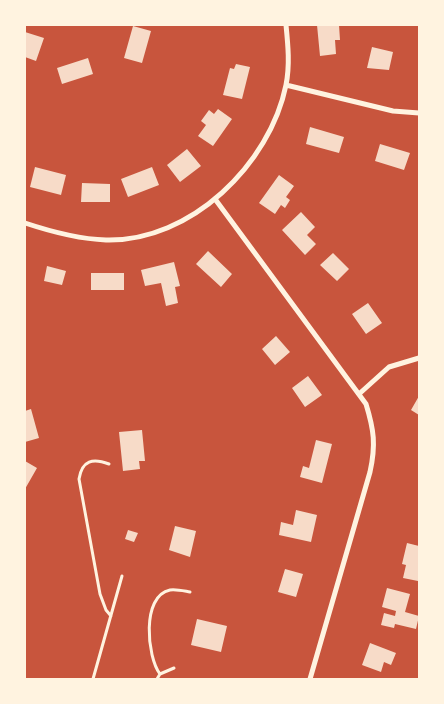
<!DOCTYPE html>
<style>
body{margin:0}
#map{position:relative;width:444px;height:704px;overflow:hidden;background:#c8553d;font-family:"Golos Text",sans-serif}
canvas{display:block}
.frame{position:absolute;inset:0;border:26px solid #fff3e0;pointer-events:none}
</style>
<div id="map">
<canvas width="444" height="704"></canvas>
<div class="frame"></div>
</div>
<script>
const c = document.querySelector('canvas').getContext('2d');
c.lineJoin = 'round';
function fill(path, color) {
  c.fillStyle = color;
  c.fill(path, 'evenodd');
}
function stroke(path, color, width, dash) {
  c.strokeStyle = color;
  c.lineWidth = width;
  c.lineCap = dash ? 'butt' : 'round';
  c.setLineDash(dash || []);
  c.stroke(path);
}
fill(new Path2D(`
 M317 25H339L340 40H335L336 54 320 56Z
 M133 26 151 31 142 63 124 58Z
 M25 32 44 38 36 61 25 57Z
 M372 47 393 52 389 70 367 68Z
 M88 58 93 74 62 84 57 68Z
 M236 64 250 67 242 99 223 95 230 68 234 69Z
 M218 109 232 119 213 146 198 136 206 125 201 121 209 110 214 114Z
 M310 127 344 137 339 153 306 144Z
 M380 144 410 153 404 170 375 161Z
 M187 149 201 166 180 182 167 165Z
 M35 167 66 175 61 195 30 187Z
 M152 167 159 185 128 197 121 179Z
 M279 175 294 186 286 197 290 200 285 208 281 205 275 214 259 203Z
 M82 183 110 184V202H81Z
 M301 212 315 227 307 235 316 244 305 255 282 230Z
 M208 251 232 274 221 287 196 264Z
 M333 253 349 269 337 281 320 265Z
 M174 262 180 286 175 287 178 303 166 306 161 283 145 286 141 270Z
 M47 266 66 271 62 285 44 281Z
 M91 273H124V290H91Z
 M368 303 382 323 366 334 352 314Z
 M276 336 290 352 275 365 262 349Z
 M308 376 322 395 305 407 292 388Z
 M419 396V415L411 410Z
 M31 409 39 438 25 442V411Z
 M142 430 145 461H139L140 469 123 471 119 432Z
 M316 440 332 444 322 483 300 477 303 466 309 468Z
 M25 461 37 468 25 489Z
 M296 510 317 515 311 542 279 535 281 522 293 525Z
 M175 526 196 531 190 557 169 550Z
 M128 530 138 533 134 542 125 539Z
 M407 543 419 546 418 581 403 578 406 565 402 564Z
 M285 569 303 574 296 597 278 592Z
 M387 588 410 594 405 612 419 616 416 629 395 624 394 628 381 625 384 613 395 616 396 611 382 607Z
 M197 619 227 626 221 652 191 645Z
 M370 643 396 653 391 665 384 662 381 672 362 665Z`), '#f7dbc8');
stroke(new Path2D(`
 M109 464C93 458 82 460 79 479L100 594 106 610 111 616
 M160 674C147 657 141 596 170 590 176 589 184 591 190 592
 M93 679 122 576
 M157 679 160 674 174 668`), '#fff3e0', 3);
stroke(new Path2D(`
 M286 85 393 111 419 113
 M215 199 366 404C374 430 376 445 370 472L310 679
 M25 223C52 232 78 239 106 240 191 242 270 164 286 85 290 65 288 45 286 25
 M359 394 389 367 419 358`), '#fff3e0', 5);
</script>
